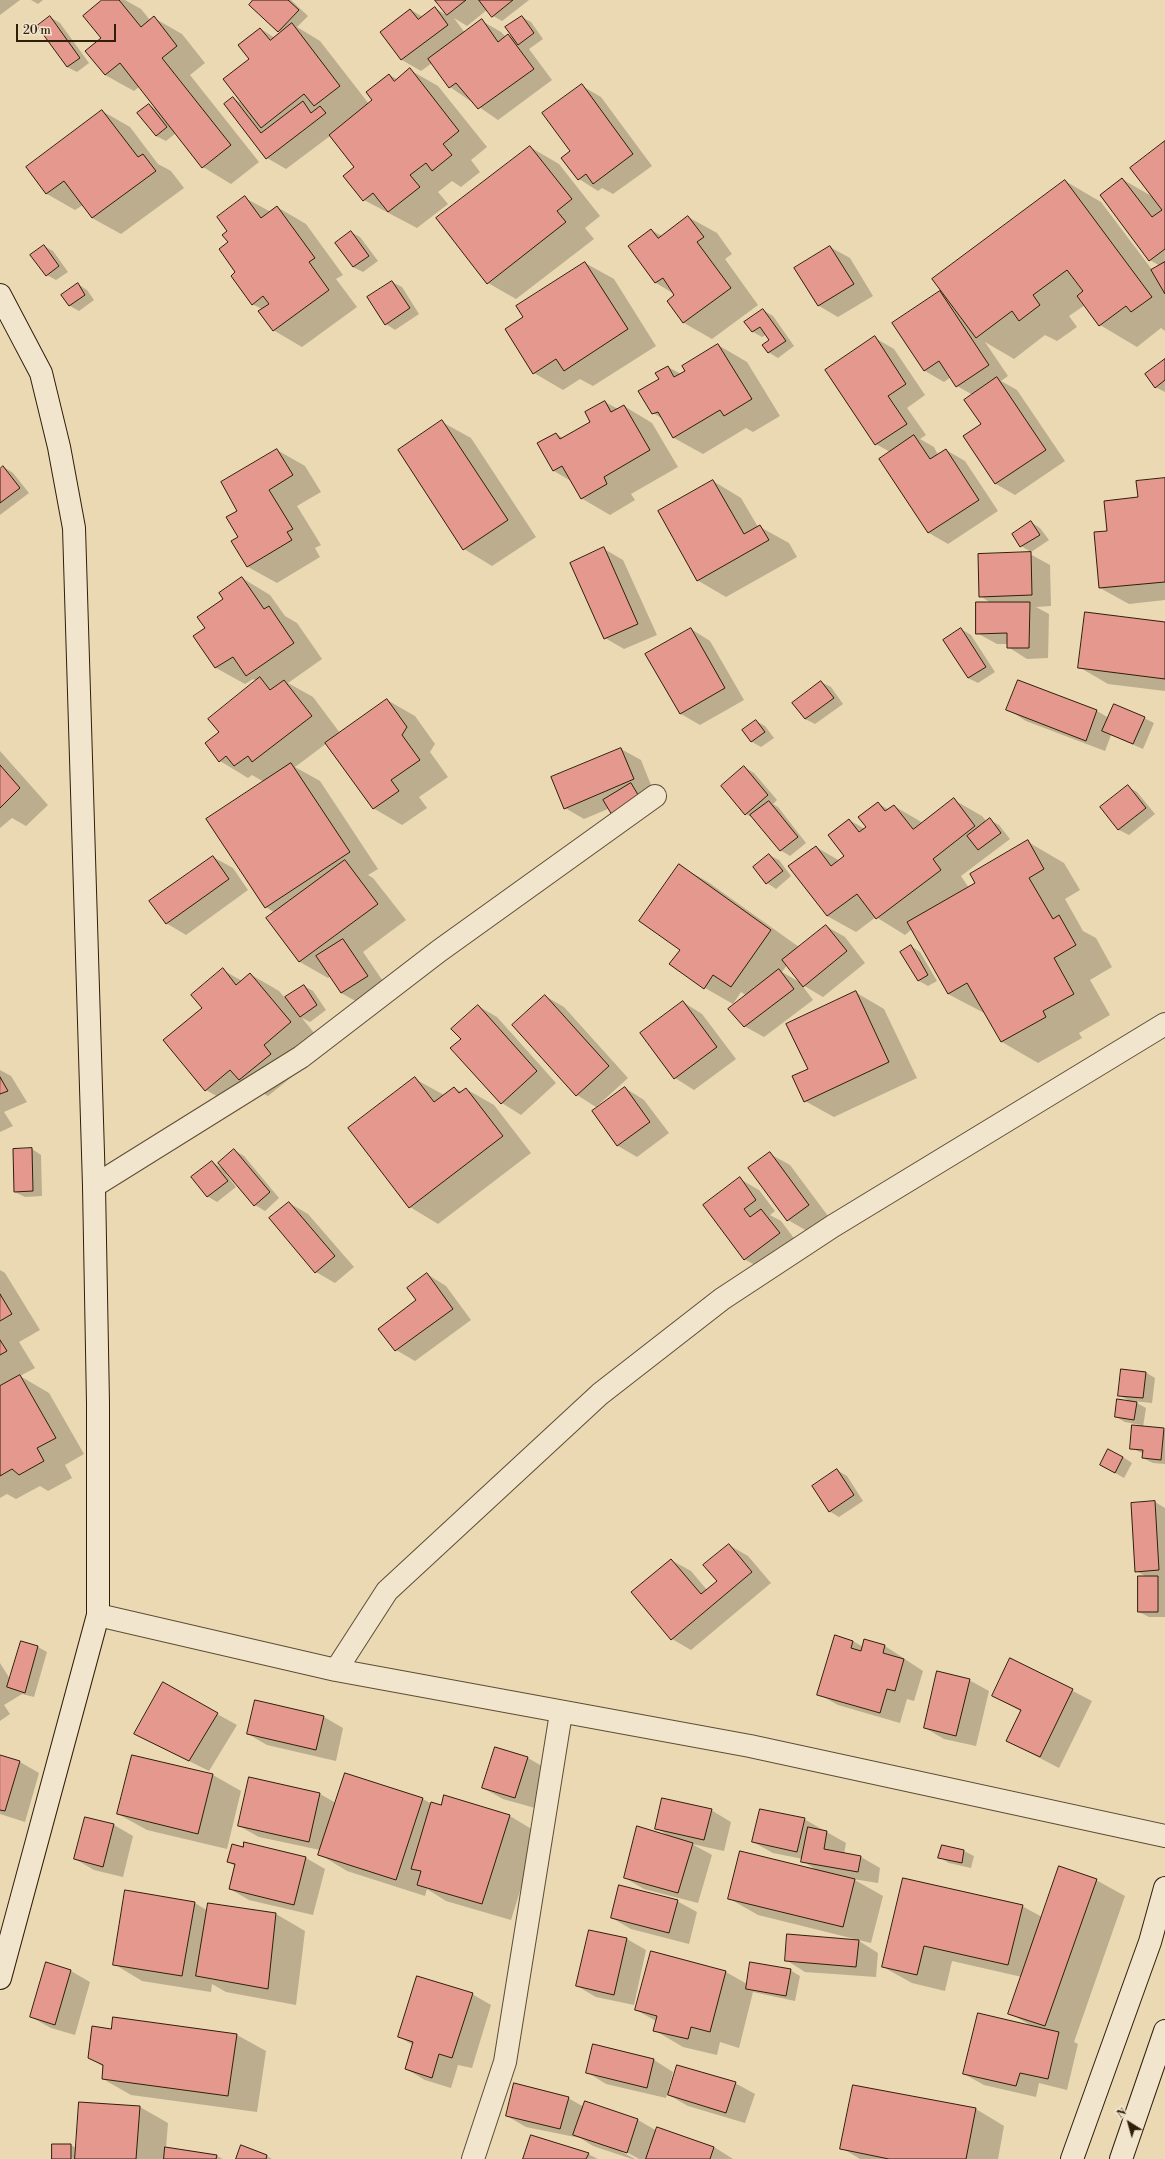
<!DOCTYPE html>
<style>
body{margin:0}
#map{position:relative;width:1165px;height:2159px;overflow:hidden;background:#ead9b2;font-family:"Libre Bodoni",serif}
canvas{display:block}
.north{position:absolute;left:1109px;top:2103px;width:40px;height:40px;-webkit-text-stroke:3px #f1e6cd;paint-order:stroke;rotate:323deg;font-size:11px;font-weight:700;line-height:16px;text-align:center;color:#301e0b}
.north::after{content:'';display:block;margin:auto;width:14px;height:18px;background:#301e0b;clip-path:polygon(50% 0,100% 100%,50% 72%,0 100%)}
.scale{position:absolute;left:16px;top:24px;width:100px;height:18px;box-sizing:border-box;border:2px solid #301e0b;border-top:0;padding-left:5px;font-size:12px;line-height:14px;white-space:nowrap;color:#301e0b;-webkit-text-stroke:3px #f1e6cd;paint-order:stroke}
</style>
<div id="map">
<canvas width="1165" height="2159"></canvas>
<div class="north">N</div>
<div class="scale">20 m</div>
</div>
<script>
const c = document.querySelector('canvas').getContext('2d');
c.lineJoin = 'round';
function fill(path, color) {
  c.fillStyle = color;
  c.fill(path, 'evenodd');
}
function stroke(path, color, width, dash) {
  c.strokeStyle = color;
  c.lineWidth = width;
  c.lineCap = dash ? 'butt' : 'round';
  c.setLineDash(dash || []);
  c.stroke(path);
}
fill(new Path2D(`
 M0 0H20L0 15Z
 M31 0H43L38 4Z
 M104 0H125L141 9 150 20 154 18 182 34 205 63 190 75 259 162 231 184 203 167 176 133 166 141 156 136 149 105 157 110 139 87 134 91 105 75 87 51 103 38Z
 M255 0H291L308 16 297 27 320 41 369 104 373 100 389 75 397 79 410 70 438 86 487 147 471 160 480 172 461 187 452 181 438 192 448 204 417 228 364 200 345 176 356 167 330 136 286 169 267 158 233 98 243 104 250 59 261 29 275 38 282 33 250 5Z
 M436 0H529L502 21 493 16 488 9 467 26 454 18 465 33 482 21 501 32 506 37 508 35 515 39 522 17 531 22 543 39 529 49 552 80 498 120 450 87 432 63 421 71 402 60 381 32 411 10 423 17 435 8 448 16Z
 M50 17 60 23 89 63 77 72 67 67Z
 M582 86 601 97 652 166 613 194 602 188 598 191 579 179 571 151Z
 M102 111 130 127 158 164 171 171 184 188 121 234 92 218 83 205 75 210 47 194 27 167Z
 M1165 143V331L1161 328 1137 347 1100 325 1085 305 1069 316 1077 327 1057 341 1045 335 1014 359 985 342 1008 376 1001 381 1017 390 1065 461 1015 495 996 484 964 437 982 425 973 395 957 386 951 377 944 382 925 371 893 323 940 292 946 296 1065 181 1101 202 1153 271 1160 266 1150 260 1101 196 1122 179 1153 197Z
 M530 147 559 164 600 216 585 228 594 239 516 299 488 283Z
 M245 198 271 212 277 207 306 224 343 275 336 279 357 307 302 347 273 330 262 309 252 304 237 273 229 242V232Z
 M688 217 717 233 732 254 725 259 758 305 712 339 684 323 668 301 676 295 656 283 630 246 651 230 662 236Z
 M351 232 360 237 378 261 363 272 353 267Z
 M44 246 53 251 68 272 56 280 47 275Z
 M830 247 850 258 873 296 838 317 819 306 796 268Z
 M585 263 614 279 656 346 593 386 580 379 563 390 534 373 524 318Z
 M392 282 402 287 419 314 395 330 386 324Z
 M78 284 87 290 94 300 79 311 70 306 62 295Z
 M763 310 773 316 794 346 778 358 768 352 771 340 767 334 762 337 753 332 746 322Z
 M875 338 894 349 925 395 907 408 926 435 920 439 934 447 938 455 946 450 965 461 998 511 948 544 929 533 880 459 890 452 876 444Z
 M718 345 747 362 780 416 753 432 746 428 703 454 674 438 663 419 653 413 660 379 668 367 681 374Z
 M1165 361V392L1155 387Z
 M605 402 618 409 624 406 652 423 678 467 631 494 635 500 610 515 581 498 571 481 554 471 538 444 556 434 563 438 592 422Z
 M442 422 471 438 536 537 492 566 464 549 399 451Z
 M277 450 305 466 321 492 297 506 321 545 315 548 320 557 277 583 248 567 233 541 239 537V511Z
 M4 467 13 473 29 493 0 515V470Z
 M1165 479V600L1129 604 1100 588 1108 532 1139 498Z
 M713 481 741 498 758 527H760L789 543 797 557 726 597 697 580Z
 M1031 522 1040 528 1049 540 1031 552 1021 546Z
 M604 549 623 560 657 635 624 649 605 638Z
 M1030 554 1050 565 1051 606 1036 607 1049 614 1048 658 1027 659 1008 647V644H997L977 633 991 603 980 596Z
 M242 578 270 595 285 616 297 623 322 659 288 683 313 697 340 733 387 700 415 716 435 744 430 752 448 777 419 797 427 808 402 825 373 808 327 743 295 767 320 781 378 869 368 875 373 878 406 920 363 952 387 987 361 1004 341 993 331 976 328 978 300 962 268 918 275 913 266 907 264 782 252 775 248 778 220 761V733L257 681 253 679 245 684 216 668 195 637 206 628 225 599Z
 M1165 623V691L1108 684 1079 667Z
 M691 629 710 641 744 700 700 725 681 714Z
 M961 629 971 635 995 672 978 683 968 678Z
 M821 682 831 687 843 704 815 724 805 719Z
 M1018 682 1097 711 1109 718H1144L1154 723 1143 749 1111 735 1105 751 1026 721 1007 709Z
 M756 721 765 726 774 738 761 747 752 742 743 730Z
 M621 749 641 760 653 790 584 819 565 808Z
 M0 751 48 805 26 826 12 818 0 828Z
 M744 767 754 773 777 800 773 804 778 807 806 843 790 856 780 850 755 819 746 814Z
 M1128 787 1137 792 1155 814 1129 835 1119 830 1102 807Z
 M954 800 982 816 987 822 990 820 999 825 1010 839 961 876 969 888 1028 842 1064 863 1080 890 1065 899 1083 931 1096 938 1112 967 1090 980 1110 1015 1079 1033 1082 1038 1038 1063 1002 1042 986 1014 948 994 912 929 905 935 876 917 856 932 827 916 816 847 840 861 846 856 849 820 865 829 878 803 889 810 894 806 923 823Z
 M769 855 779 860 791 876 776 889 767 883Z
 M213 857 233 868 248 890 186 935 166 923Z
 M680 866 708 882 799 947 826 926 845 937 865 963 823 997 801 984 813 1000 764 1037 744 1026 747 996 741 992 733 1004 705 988 681 950ZM787 965 801 983 782 972Z
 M911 946 920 952 937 981 928 986 919 981 902 952Z
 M223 970 242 981 250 974 279 991 285 998 304 986 313 991 326 1010 310 1022 302 1018 319 1039 299 1071 268 1096 255 1089 234 1106 206 1090 203 1009Z
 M855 992 884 1009 917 1078 834 1117 805 1101 809 1069Z
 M545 996 564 1007 628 1078 596 1107 577 1095 513 1025Z
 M683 1002 702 1014 736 1059 694 1090 675 1078Z
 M478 1006 497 1017 556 1083 521 1115 502 1103Z
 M0 1070 11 1076 27 1102 4 1112 13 1126 0 1132Z
 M415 1079 444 1095 454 1088 462 1092 466 1089 494 1105 531 1153 438 1224 410 1207Z
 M625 1088 644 1100 669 1133 637 1157 618 1146 593 1112Z
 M32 1149 41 1155 42 1196 25 1197 15 1192Z
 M234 1150 244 1156 279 1198 265 1211 255 1205 227 1173 226 1174 236 1187 217 1202 207 1196 212 1162 225 1170Z
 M770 1154 790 1165 828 1216 807 1231 788 1220Z
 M740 1179 759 1190 775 1211 770 1215 781 1221 799 1245 764 1270 744 1259Z
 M289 1203 308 1214 354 1267 335 1283 316 1272Z
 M0 1270 5 1273 40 1330 19 1342 35 1368 20 1376 49 1393 84 1454 65 1465 72 1478 48 1491 40 1486 16 1499 7 1494 0 1498Z
 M427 1274 446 1286 471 1320 415 1361 396 1350Z
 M1145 1372 1155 1378 1152 1403 1133 1401 1146 1408 1143 1427 1165 1430V1464L1153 1463 1143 1458 1144 1454 1131 1448 1141 1425 1125 1422 1116 1417 1131 1402 1119 1395Z
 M1123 1457 1132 1463 1124 1478 1101 1465Z
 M837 1470 847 1476 863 1501 839 1517 829 1511Z
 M1155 1502 1165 1508V1617H1149L1139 1612 1147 1577 1136 1571Z
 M729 1545 748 1556 771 1583 691 1650 672 1639 671 1560 691 1571 707 1590 718 1581Z
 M853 1641 863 1647 885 1646 923 1671 914 1701 907 1699 900 1723 838 1705 818 1694Z
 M38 1647 47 1652 34 1697 22 1694 4 1705 10 1714 0 1721V1663L10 1679Z
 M1011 1659 1092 1701 1059 1768 1007 1741 1022 1712 993 1696Z
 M969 1680 989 1691 976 1746 944 1739 925 1728Z
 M163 1684 237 1725 209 1771 135 1734Z
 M256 1701 324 1717 343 1728 336 1761 267 1745 248 1734Z
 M0 1756 20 1762 39 1773 25 1822 0 1814Z
 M528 1758 547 1769 535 1808 503 1799 483 1788Z
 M345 1774 423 1799 432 1804 510 1816 538 1833 511 1920 446 1901 427 1889 425 1896 347 1871 319 1854 320 1850 259 1837 239 1826 320 1794 336 1803Z
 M213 1775 241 1791 227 1849 147 1830 118 1814Z
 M711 1810 731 1822 724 1851 692 1844 712 1855 698 1903 644 1889 625 1878 669 1836 656 1828Z
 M85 1818 114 1825 133 1836 123 1877 94 1870 75 1859Z
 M804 1819 846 1843 844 1854 861 1857 880 1868 878 1883 853 1879 883 1896 871 1943 758 1915 730 1899 817 1870 802 1861 803 1859 773 1853 753 1842Z
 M245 1843 306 1858 325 1869 313 1915 249 1900 230 1889 235 1866 228 1862 244 1848Z
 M942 1846 964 1851 974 1856 971 1868 949 1863 939 1857Z
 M903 1879 1022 1906 1042 1917 1096 1880 1125 1896 1074 2042 1078 2044 1067 2090 1039 2083 1036 2097 984 2085 964 2074 1032 2026 1009 2013 1022 1977 952 1961 945 1991 912 1983 883 1967Z
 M677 1901 697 1912 689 1944 631 1929 612 1918Z
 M195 1903 208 1911 209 1904 276 1914 305 1931 296 2005 226 1992 212 1984 211 1992 142 1981 114 1964Z
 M590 1931 627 1939 646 1950 634 2005 596 1997 577 1986Z
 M859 1941 878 1953 876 1977 805 1972 786 1960Z
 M790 1970 800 1976 795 2001 753 1992 739 2048 720 2042 717 2055 683 2047 654 2030 656 2021 636 2010 726 1972 747 1984Z
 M71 1971 90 1982 75 2035 51 2028 31 2017Z
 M472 1994 491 2005 472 2068 458 2065 451 2088 425 2080 406 2069 413 2045 399 2037Z
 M114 2018 237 2035 266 2051 257 2112 131 2095 103 2079 104 2067 89 2058 112 2030Z
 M594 2045 654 2060 673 2072 668 2091H670L735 2083 755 2094 745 2123 688 2106 667 2094 666 2098 606 2084 587 2072Z
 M568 2098 584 2107 638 2120 657 2131 658 2128 714 2147 733 2159H639L623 2150 622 2152 635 2159H632L593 2146 580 2138 526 2127 507 2116Z
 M140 2107 168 2123 166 2148 217 2156 223 2159H53L71 2145 76 2148Z
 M976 2109 1004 2126 998 2159H860L842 2148Z
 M242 2146 267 2156 272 2159H237Z
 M588 2154 598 2159H524Z`), '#0003');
const building = new Path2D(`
 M102 0H119L141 27 154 16 177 46 162 58 231 145 202 168 120 63 105 75 85 51 101 38 83 16Z
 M253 0H288L299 10 278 32 249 5Z
 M435 0H466L447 15Z
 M479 0H513L492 17Z
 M435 7 448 25 401 60 380 32 410 9 418 19Z
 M50 16 80 58 67 67 37 26Z
 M522 16 534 33 518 45 505 27Z
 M482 19 498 42 508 34 534 69 478 109 456 83 449 88 428 59Z
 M292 23 340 86 314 106 304 94 261 128 223 79 249 59 238 45 260 28 270 40Z
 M410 68 459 131 443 144 452 155 432 171 426 163 410 175 420 187 388 212 373 193 363 201 343 176 354 167 329 135 372 100 366 92 389 74 394 81Z
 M582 84 633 154 593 184 586 174 578 180 561 158 570 151 542 113Z
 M233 97 261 133 303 101 311 113 320 106 326 113 266 159 224 104Z
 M149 104 167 127 156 136 137 113Z
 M102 110 138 157 143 154 156 171 92 218 64 181 46 194 26 167Z
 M1165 141V249L1149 261 1100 195 1122 178 1152 217 1162 210 1130 168Z
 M530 146 572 199 557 211 566 222 487 284 436 218Z
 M1065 180 1152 297 1131 312 1126 306 1099 326 1077 296 1083 291 1067 270 1033 295 1040 305 1019 321 1012 311 976 338 932 279Z
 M245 196 261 218 277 206 315 258 309 262 329 290 273 331 258 311 269 304 263 296 252 305 231 276 235 272 219 249 228 242 222 235 227 231 217 217Z
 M688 216 704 237 697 242 731 288 683 323 667 301 674 295 663 278 655 283 628 246 651 229 658 238Z
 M351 231 369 256 353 267 335 243Z
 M44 245 59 266 46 276 30 255Z
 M830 246 854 284 818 306 794 268Z
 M585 262 628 329 564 371 556 359 533 374 505 329 523 317 516 306Z
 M1165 262V294L1151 270Z
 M392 281 410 308 385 325 367 297Z
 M78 283 85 295 69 306 61 295Z
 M940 291 989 365 956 387 939 361 924 371 892 323Z
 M763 309 786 341 768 353 762 345 769 340 760 327 752 332 744 322Z
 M875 336 906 384 888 396 907 424 875 445 825 370Z
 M718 344 752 399 724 416 720 410 673 438 658 412 652 414 638 391 659 379 655 373 668 366 674 377 685 371 682 366Z
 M1165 359V380L1155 388 1145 374Z
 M997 377 1046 450 995 484 963 436 981 424 964 400Z
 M605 401 611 412 624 405 650 450 604 477 607 484 581 499 562 466 553 471 537 443 556 433 560 439 590 422 585 412Z
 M442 420 508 520 463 550 398 450Z
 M914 435 930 459 946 449 979 500 928 533 879 459Z
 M277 449 293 475 269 490 293 529 287 532 292 540 247 567 231 541 238 537 226 517 237 511 221 482Z
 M3 466 20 488 0 503V469Z
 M1165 478V582L1099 588 1094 532 1107 531 1104 501 1138 497 1136 481Z
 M713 480 744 534 760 525 769 540 697 581 658 511Z
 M1031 521 1040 535 1020 547 1012 534Z
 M604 547 638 624 604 639 570 563Z
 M1031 552 1032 595 979 597 978 554Z
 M242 577 264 609 269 606 294 643 246 676 233 657 215 668 193 636 205 628 197 617 223 599 219 593Z
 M976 602H1030L1029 648H1007V633L976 634Z
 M1085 612 1165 622V679L1078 668Z
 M691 628 725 688 680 714 645 654Z
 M961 628 986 667 968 678 943 640Z
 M260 677 270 690 284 680 312 716 252 762 248 756 234 766 226 756 219 762 205 743 219 732 208 719Z
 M1018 680 1097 710 1086 741 1006 710Z
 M821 681 834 698 805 719 792 703Z
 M387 699 407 727 402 735 420 760 391 780 399 791 373 809 325 743Z
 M1114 704 1145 717 1133 744 1102 731Z
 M756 720 765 732 751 742 742 730Z
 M621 748 634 779 564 809 551 777Z
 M291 763 350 852 265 908 206 819Z
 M0 765 20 788 0 808Z
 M744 766 768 795 745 815 721 786Z
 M631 783 640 798 612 815 603 800Z
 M1128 785 1146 808 1118 830 1100 807Z
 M954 798 975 826 933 859 941 870 876 919 857 894 827 916 788 866 816 846 831 866 844 856 828 835 849 819 859 832 866 827 858 817 878 802 885 811 894 805 913 829Z
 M769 801 798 837 780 851 750 815Z
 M990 818 1001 833 978 850 967 836Z
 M1028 840 1044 869 1029 878 1053 919 1059 915 1076 945 1054 958 1074 994 1043 1011 1046 1017 1001 1042 967 983 948 994 907 922 975 883 970 874Z
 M769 854 783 871 766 884 753 867Z
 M213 856 229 879 166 924 149 901Z
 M345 860 378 904 299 962 266 918Z
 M679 864 771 930 731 987 713 975 704 989 669 964 680 950 639 921Z
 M826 925 847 951 803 987 782 960Z
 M343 939 368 976 341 993 316 956Z
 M911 945 928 975 918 981 900 952Z
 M223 968 236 985 250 973 291 1022 264 1045 271 1054 239 1080 230 1070 205 1091 163 1040 202 1008 191 995Z
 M779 969 794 989 744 1027 728 1009Z
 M304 985 317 1005 300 1017 285 997Z
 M856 991 889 1062 804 1102 792 1076 808 1069 786 1024Z
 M545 995 609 1066 576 1096 512 1025Z
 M683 1001 717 1047 674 1079 640 1033Z
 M478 1005 537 1071 501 1104 450 1048 461 1039 451 1029Z
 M0 1077 8 1091 0 1094Z
 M415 1077 434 1102 454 1087 459 1093 466 1088 503 1136 409 1208 348 1128Z
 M625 1087 650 1122 617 1146 592 1111Z
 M32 1148 33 1191 14 1192 13 1149Z
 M234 1149 270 1192 254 1206 218 1163Z
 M770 1152 809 1205 787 1221 748 1168Z
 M212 1161 228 1181 207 1197 191 1177Z
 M740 1177 756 1200 744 1209 750 1217 761 1209 780 1233 744 1260 703 1205Z
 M289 1202 335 1256 315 1273 269 1218Z
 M427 1273 453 1309 395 1351 378 1329 416 1300 407 1288Z
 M0 1294 12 1314 0 1321Z
 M0 1340 7 1351 0 1355Z
 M1121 1369 1146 1372 1143 1398 1118 1396Z
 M20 1375 56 1438 37 1448 44 1461 19 1475 12 1469 0 1476V1386Z
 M1117 1399 1137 1402 1134 1420 1115 1417Z
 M1132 1425 1164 1428 1161 1460 1142 1458 1143 1450 1130 1449Z
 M1108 1449 1123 1457 1115 1473 1100 1465Z
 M837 1469 854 1495 829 1512 812 1486Z
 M1155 1501 1159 1570 1135 1572 1131 1503Z
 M729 1544 752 1572 671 1640 631 1592 671 1559 701 1594 717 1581 703 1565Z
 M1138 1576H1158V1612H1138Z
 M835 1635 853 1641 851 1648 861 1651 864 1639 885 1645 883 1653 904 1659 895 1691 887 1689 880 1713 817 1695Z
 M21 1641 38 1646 25 1693 7 1687Z
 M1010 1658 1073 1689 1040 1757 1006 1741 1021 1710 992 1696Z
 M937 1671 970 1679 956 1736 924 1728Z
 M163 1682 218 1713 189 1761 134 1734Z
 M255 1700 324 1716 316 1750 247 1734Z
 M495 1747 528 1757 515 1798 482 1788Z
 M0 1755 20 1761 5 1811 0 1810Z
 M132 1755 213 1774 198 1834 117 1814Z
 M345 1773 423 1798 396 1880 318 1855Z
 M249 1777 320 1793 309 1842 238 1826Z
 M444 1795 510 1815 482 1904 417 1885 421 1871 411 1869 431 1802 441 1805Z
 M662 1798 712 1809 704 1840 655 1829Z
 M760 1809 805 1818 797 1852 752 1842Z
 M85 1817 114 1824 103 1867 74 1859Z
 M637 1826 693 1843 678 1893 624 1878Z
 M808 1827 827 1831 824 1849 861 1856 858 1872 801 1862Z
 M244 1842 306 1857 294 1905 229 1889 235 1864 227 1862 232 1844 243 1847Z
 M942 1845 964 1850 962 1863 938 1858Z
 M740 1851 855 1879 843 1927 728 1899Z
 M1059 1866 1097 1879 1045 2026 1008 2014Z
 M903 1878 1023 1905 1008 1965 924 1946 917 1975 882 1967Z
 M619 1885 678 1900 669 1933 611 1918Z
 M125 1890 195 1902 182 1976 113 1965Z
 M208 1903 276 1913 268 1989 196 1976Z
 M589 1930 627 1938 614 1995 576 1986Z
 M787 1934 859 1940 856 1967 785 1961Z
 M651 1951 726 1971 710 2032 691 2027 688 2039 653 2031 657 2016 635 2010Z
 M46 1962 71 1970 55 2025 30 2017Z
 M750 1962 791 1969 786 1996 746 1989Z
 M417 1976 473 1993 452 2058 439 2054 432 2078 405 2069 413 2042 398 2037Z
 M978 2013 1059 2032 1048 2079 1020 2073 1016 2086 963 2074Z
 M113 2017 237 2034 228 2096 102 2079 103 2065 88 2058 92 2026 111 2029Z
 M593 2044 654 2059 647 2088 586 2073Z
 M677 2065 736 2082 726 2113 668 2095Z
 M514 2083 569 2097 560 2129 506 2116Z
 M853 2085 976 2108 966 2159H889L840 2149Z
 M585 2101 638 2119 627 2153 573 2135Z
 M79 2102 140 2106 136 2159H75Z
 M657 2127 714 2147 710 2159H646Z
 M531 2135 589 2153 586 2159H523Z
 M52 2144H71V2159H52Z
 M241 2145 267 2155 266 2159H236Z
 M165 2147 217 2155 216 2159H164Z`);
fill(building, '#e5988d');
stroke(building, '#301e0b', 1);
const street = new Path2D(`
 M94 1186 301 1057 439 951 655 796
 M98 1615 336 1670 750 1746 1165 1836
 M336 1670 387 1591 600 1394 722 1299 833 1226 1165 1024
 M473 2159 505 2062 561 1713`);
const secondary = new Path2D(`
 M0 295 41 373 59 447 74 528 94 1186 98 1403V1615L0 1978
 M1072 2159 1150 1942 1165 1888
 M1121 2159 1165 2031`);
stroke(street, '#5e4d35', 24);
stroke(secondary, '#301e0b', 24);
stroke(street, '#f1e6cd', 22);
stroke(secondary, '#f1e6cd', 22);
</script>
